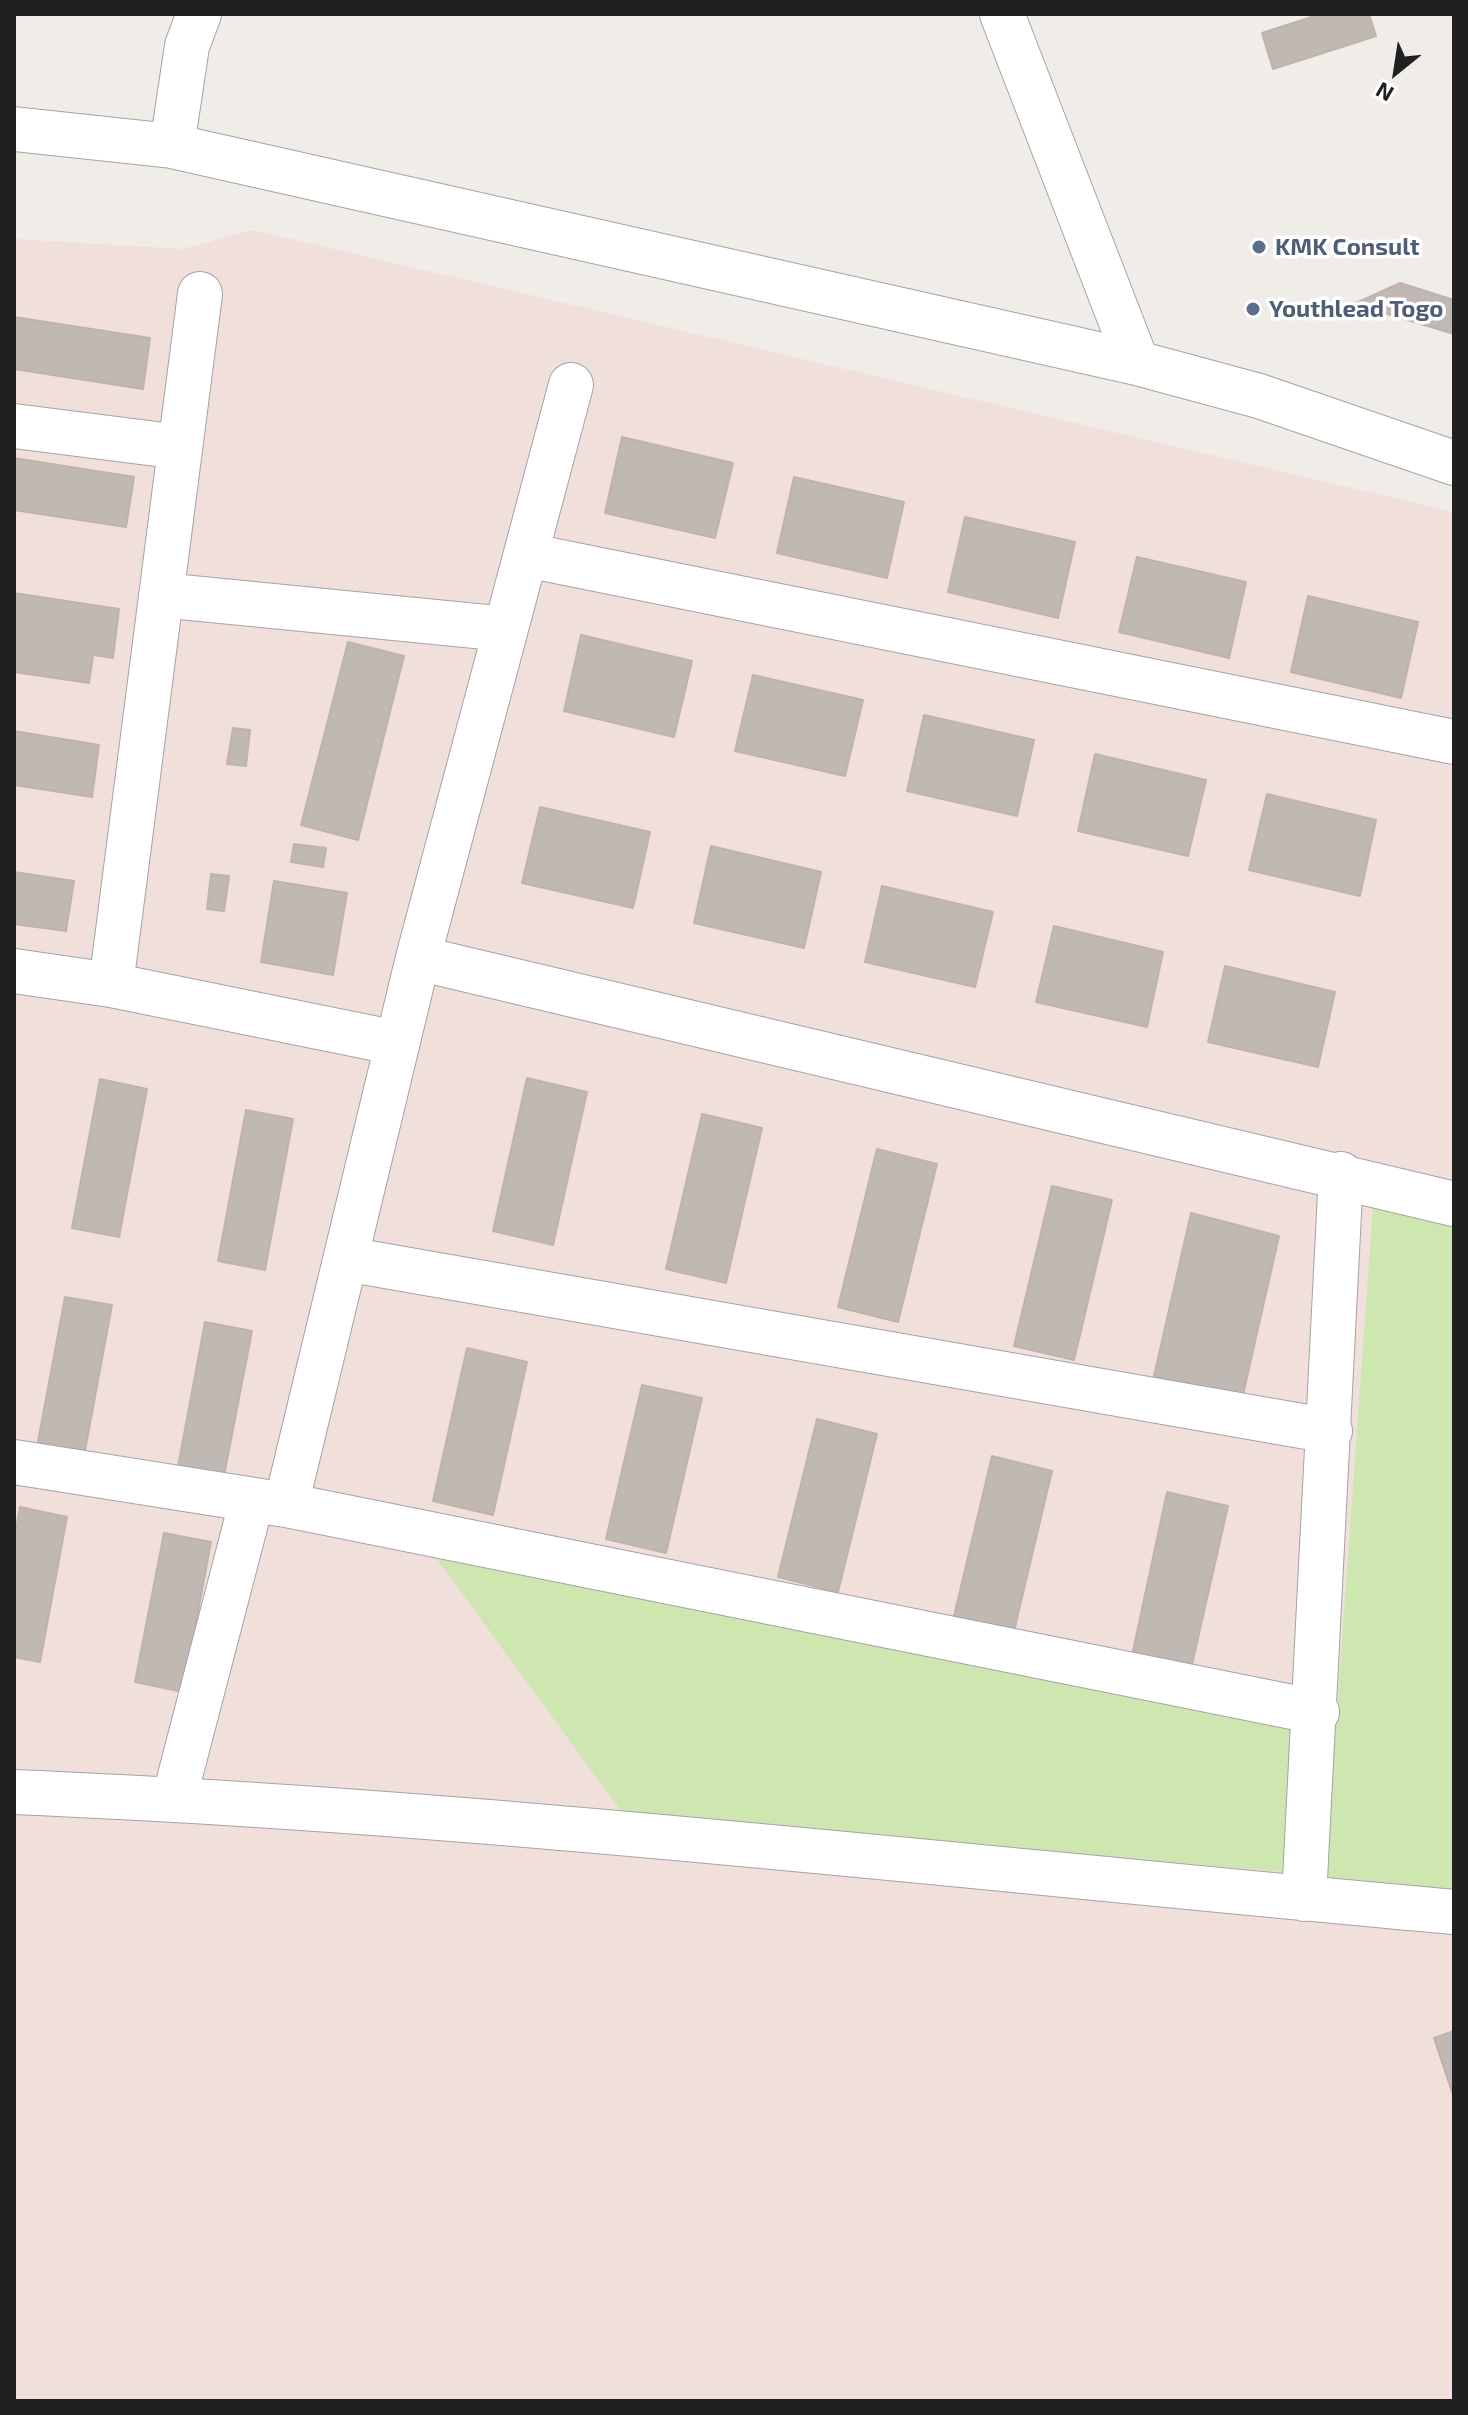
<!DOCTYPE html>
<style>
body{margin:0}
#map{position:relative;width:1468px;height:2415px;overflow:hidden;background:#f0ece7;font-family:"Exo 2",sans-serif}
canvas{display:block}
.frame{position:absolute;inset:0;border:16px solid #202020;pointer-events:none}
.north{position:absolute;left:1356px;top:32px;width:80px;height:80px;-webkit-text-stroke:6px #fff;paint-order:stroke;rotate:210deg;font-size:22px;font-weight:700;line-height:32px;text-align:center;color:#202020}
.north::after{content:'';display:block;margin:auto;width:28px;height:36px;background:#202020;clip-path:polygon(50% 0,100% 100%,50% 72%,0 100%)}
</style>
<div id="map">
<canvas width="1468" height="2415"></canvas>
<div class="frame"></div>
<div class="north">N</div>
</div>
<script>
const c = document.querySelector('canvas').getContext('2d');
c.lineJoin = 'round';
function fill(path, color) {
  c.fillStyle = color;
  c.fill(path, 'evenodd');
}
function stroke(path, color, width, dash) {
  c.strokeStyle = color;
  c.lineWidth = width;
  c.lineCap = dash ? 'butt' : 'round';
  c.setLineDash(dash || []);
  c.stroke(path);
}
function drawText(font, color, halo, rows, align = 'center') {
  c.font = font + ' "Exo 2",sans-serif';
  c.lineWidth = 7;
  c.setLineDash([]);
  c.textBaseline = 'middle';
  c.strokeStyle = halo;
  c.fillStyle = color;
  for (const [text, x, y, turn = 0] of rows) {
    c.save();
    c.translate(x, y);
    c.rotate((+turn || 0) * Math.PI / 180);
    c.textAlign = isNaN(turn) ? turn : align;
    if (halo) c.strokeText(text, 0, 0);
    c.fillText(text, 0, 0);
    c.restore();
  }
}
fill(new Path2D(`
 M253 230 1454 512V2401H14V239L182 249Z`), '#f0dfdb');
fill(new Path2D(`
 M1373 1207 1454 1227V1895L1325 1877Z
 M437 1559 596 1583 1293 1727 1285 1872 623 1814Z`), '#cee7b0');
const building = new Path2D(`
 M1321 14H1369L1376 36 1273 69 1262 33Z
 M1400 283 1454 300V334L1354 304Z
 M14 317 150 338 143 389 14 369Z
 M622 437 733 463 715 538 605 513Z
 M14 458 134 477 126 527 14 510Z
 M794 477 904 502 887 578 777 553Z
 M965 517 1075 542 1058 618 948 592Z
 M1137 557 1246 582 1229 658 1119 632Z
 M14 593 119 609 113 658 93 655 89 683 14 672Z
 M1308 596 1418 622 1401 698 1291 672Z
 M581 635 692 661 674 737 564 711Z
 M348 642 404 656 358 840 301 825Z
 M753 675 863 700 845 776 735 751Z
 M924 715 1034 740 1017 816 907 791Z
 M233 728 250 730 246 766 227 764Z
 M14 731 99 745 92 797 14 785Z
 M1095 754 1206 780 1188 856 1078 831Z
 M1267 794 1376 820 1360 896 1249 870Z
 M540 807 650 832 633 908 522 883Z
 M294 844 326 848 323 867 291 862Z
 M711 846 821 872 804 948 694 923Z
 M14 872 74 881 66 931 14 924Z
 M211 874 229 876 224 911 207 909Z
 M274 881 347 893 333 975 261 962Z
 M882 886 993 912 975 987 865 962Z
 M1054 926 1163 952 1147 1027 1036 1002Z
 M1225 966 1335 992 1318 1067 1208 1042Z
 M527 1078 587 1092 553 1245 493 1231Z
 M100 1079 147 1089 119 1237 72 1228Z
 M246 1110 293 1119 265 1270 218 1261Z
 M702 1114 762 1128 726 1283 666 1269Z
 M877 1149 937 1164 898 1322 838 1307Z
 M1052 1186 1112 1200 1074 1360 1014 1346Z
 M1191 1213 1279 1236 1242 1399 1154 1376Z
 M65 1297 112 1305 84 1456 37 1447Z
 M205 1322 252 1331 223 1481 177 1472Z
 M467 1348 527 1362 493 1515 433 1501Z
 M642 1385 702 1398 666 1553 606 1539Z
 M817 1419 877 1434 838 1592 778 1577Z
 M992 1456 1052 1471 1014 1631 954 1616Z
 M1167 1492 1228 1506 1191 1669 1132 1656Z
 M20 1507 67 1517 40 1662 14 1657V1540Z
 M164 1533 211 1542 183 1692 135 1682Z
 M1454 2031V2098L1434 2038Z`);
fill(building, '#c0b8b3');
stroke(building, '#c1b2aa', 2);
const minor = new Path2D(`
 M1002 14 1137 363
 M14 129 172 146 1137 363 1259 396 1454 463
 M172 146 187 46 199 14
 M571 385 418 958 1454 1204
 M14 426 180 447
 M526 555 1454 742
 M161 595 506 629
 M14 971 111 985 397 1043
 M111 985 200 294
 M346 1259 1330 1431
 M14 1462 286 1505 1317 1712
 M286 1505 418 958
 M14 1792C495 1812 975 1869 1454 1912
 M174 1799 252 1500
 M1304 1899 1341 1174`);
stroke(minor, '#a4a4a4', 46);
stroke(minor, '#fff', 44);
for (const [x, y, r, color] of [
 [1259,247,8,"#5c6f8a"],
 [1253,309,8,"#5c6f8a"]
]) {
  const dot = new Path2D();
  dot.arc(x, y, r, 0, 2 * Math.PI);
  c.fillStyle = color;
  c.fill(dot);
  stroke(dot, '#fff', 3);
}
drawText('bold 24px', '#4e5e75', '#fff', [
 ["KMK Consult",1275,247],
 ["Youthlead Togo",1269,309]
], 'left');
</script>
